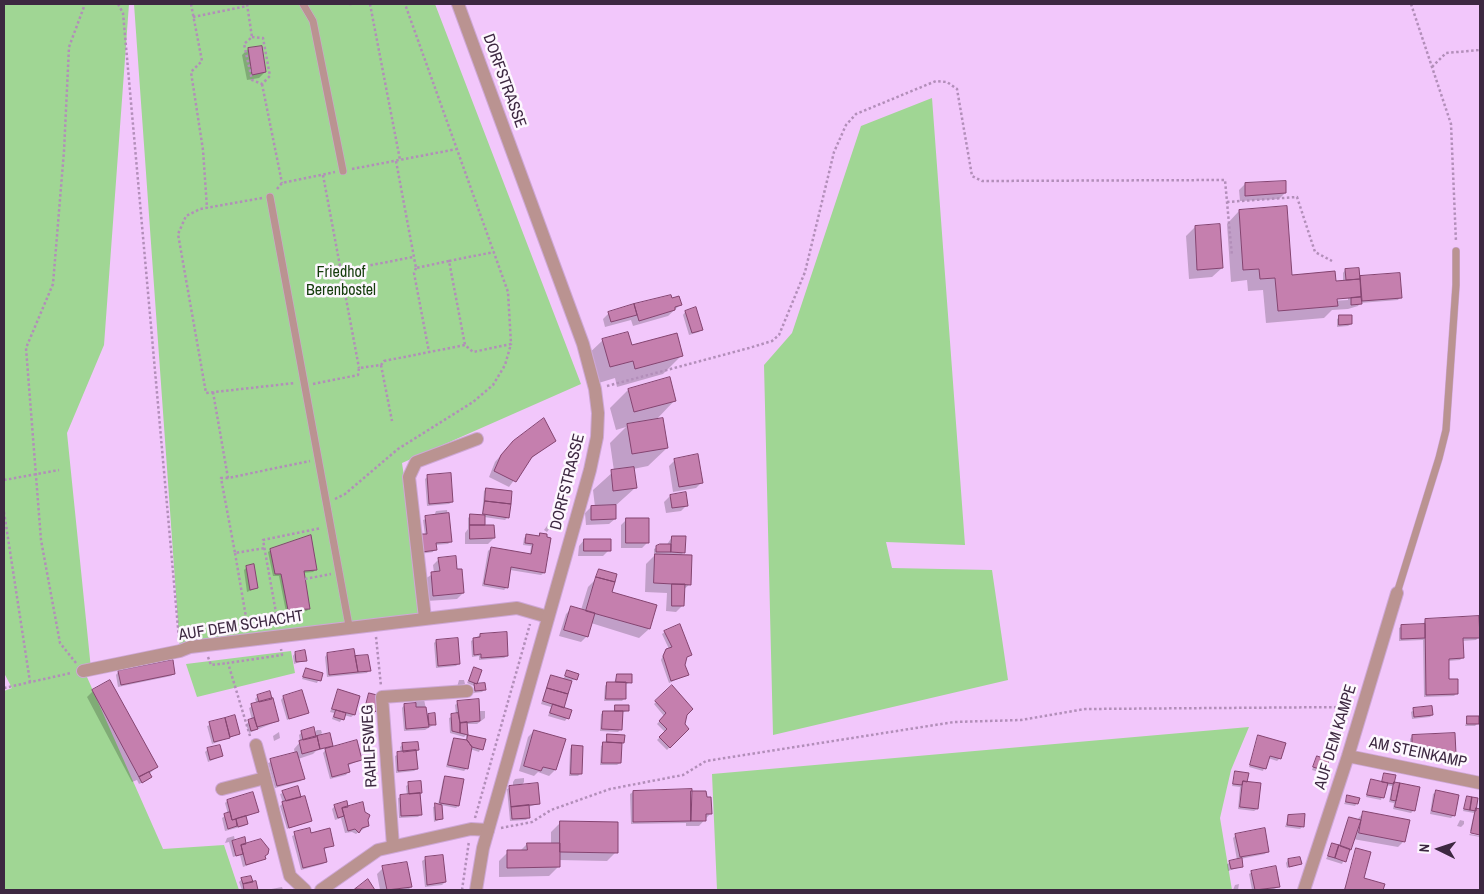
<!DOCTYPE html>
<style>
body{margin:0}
#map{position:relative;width:1484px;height:894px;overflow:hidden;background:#f2c7fb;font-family:"Archivo Narrow",sans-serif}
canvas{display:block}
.frame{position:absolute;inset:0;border:5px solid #3d2841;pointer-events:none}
.north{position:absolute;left:1414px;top:824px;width:50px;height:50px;-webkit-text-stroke:4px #fdf7fe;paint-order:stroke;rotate:274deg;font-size:14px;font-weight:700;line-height:20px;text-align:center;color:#3d2841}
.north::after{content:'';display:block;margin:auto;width:18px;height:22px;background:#3d2841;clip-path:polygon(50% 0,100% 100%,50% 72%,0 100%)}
</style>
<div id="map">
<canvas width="1484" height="894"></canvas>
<div class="frame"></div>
<div class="north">N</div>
</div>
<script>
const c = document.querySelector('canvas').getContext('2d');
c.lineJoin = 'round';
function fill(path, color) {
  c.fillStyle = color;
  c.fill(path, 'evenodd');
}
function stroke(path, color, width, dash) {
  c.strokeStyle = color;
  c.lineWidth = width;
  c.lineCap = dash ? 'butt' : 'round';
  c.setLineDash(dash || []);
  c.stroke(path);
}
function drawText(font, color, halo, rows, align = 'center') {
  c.font = font + ' "Archivo Narrow",sans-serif';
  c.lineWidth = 5;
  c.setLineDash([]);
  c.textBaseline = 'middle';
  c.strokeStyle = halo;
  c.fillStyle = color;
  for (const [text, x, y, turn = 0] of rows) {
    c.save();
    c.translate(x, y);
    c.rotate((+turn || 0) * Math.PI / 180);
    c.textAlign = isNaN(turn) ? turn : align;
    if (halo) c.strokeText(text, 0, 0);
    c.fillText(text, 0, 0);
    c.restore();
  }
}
fill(new Path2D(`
 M4 4H129L104 345 67 433 91 669 83 668 163 849 224 845 239 890H4V691L12 688 4 673Z
 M134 4H435L581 384 402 463 425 618 180 651Z
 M932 98 965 545 886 542 892 568 992 570 1008 680 773 735 764 365 792 333 861 126Z
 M291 651 295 673 197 697 186 664Z
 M1249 727 1231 770 1220 818 1232 890H717L712 774Z`), '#a0d694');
fill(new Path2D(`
 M248 49 265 72 259 78 247 80 242 55Z
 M1245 184 1285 193 1279 199 1240 201 1239 190Z
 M1239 211 1291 276 1335 282H1343V273L1345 270 1359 277 1399 274 1400 297 1398 300 1360 303 1358 306 1348 309 1332 310 1324 318 1266 323 1263 290 1248 291 1247 280 1231 282 1227 224ZM1348 297V300L1331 301V298Z
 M1195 227 1222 268 1212 277 1189 279 1186 236Z
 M670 297 680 305 668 316 633 326 631 320 605 327 603 319 609 313Z
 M685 312 701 329 699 332 689 335 683 315Z
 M1340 317 1351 324 1348 326 1337 327V319Z
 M603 340 631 347 682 355 663 374 617 387 615 378 592 385 584 358Z
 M669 379 675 400 655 421 667 448 648 466 633 469 635 488 614 507 615 519 609 524 586 525 585 513 591 507H595L593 490 614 471 610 443 626 427 616 430 610 408 628 390Z
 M554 441 529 460 509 487 489 477 495 462 507 448Z
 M675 460 702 482 696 488 673 492 669 466Z
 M428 476 452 502 449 504 427 506 425 479Z
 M486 489 508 517 505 520 484 517V524L494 538 488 544H465V533L468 529V518L470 516H482L484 491Z
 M670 496 687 505 681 511 666 513 664 502Z
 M447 510 451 541 448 544 435 545 433 552 420 554 425 535 423 520 434 516 436 511Z
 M627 519 648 542 642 548H621V525Z
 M550 522 553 524 547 532 544 530Z
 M540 534 550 539 544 573 541 575 510 570 507 587 504 590 482 586 488 551 491 548 530 555 531 546 523 545 524 538 527 535 538 537Z
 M672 537 684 552 680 556 690 584 683 590 682 606 676 612 666 611 667 593 645 592 646 564 654 556V549L657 547 666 546Z
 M584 540 609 550 603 556H578L579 546Z
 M271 550 316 569 313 572 303 573 309 608 307 611 286 612 279 576H273L268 552Z
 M439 559 456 571 463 593 457 599 427 601 425 579 434 573 433 565Z
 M247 567 257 588 247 592 244 570Z
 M599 570 611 593 649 629 639 638 591 623 587 636 581 642 559 636 566 614 572 608 581 610 588 587 596 579Z
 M1425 620 1478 638 1476 640 1462 641V658L1460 660 1448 661V680L1457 693 1454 696 1424 697 1423 640 1399 641V628L1402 626 1423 625Z
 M665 632 691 655 685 658 683 665 687 675 669 683 661 660 664 653 669 649 662 634Z
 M480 635 507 656 504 658 479 660V656L472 657 471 641Z
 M436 641 459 663 456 666 436 668 434 643Z
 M295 653 306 660 294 664 293 656Z
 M327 654 354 658 369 670 367 673 327 677 325 657Z
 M474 668 481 671 475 685 485 689 482 692 473 693 474 686 467 683Z
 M306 670 321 674 317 683 302 679Z
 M118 672 174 674 171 676 118 687 116 675Z
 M567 672 576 679 571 681 563 709 567 718 565 721 548 716 551 707 541 704 549 679 551 676 563 680Z
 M617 675 631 682 625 685 624 699 622 701H604L605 686 607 683H614Z
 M459 680H464L465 684 457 687Z
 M672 687 686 714 684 725 687 729 667 750 657 740 665 732 657 724 664 716 654 704Z
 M338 690 359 697 354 715 351 717 344 715 340 722 332 719 334 713 330 712Z
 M93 691 157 767 149 774 150 777 148 780 139 784 137 780 132 782 87 697Z
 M369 694 376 711 374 714 363 711Z
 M258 696 278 721 249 733 246 724 252 720 249 708 257 704 255 699Z
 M283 697 308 712 287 720 281 700Z
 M424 699 427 715H434L435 724 425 730 404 731 402 708 404 705 414 704 416 700Z
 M458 702 478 711H485V718L477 724H466L467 736 484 740 479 752 470 749 467 768 464 771 446 767 452 742 454 739 465 741 466 739V735L464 737 450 733 449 718 456 715 455 705Z
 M616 706 627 711 621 713V729L618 732 600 731 601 714 604 712H613Z
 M1414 710 1432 715 1430 717 1412 719 1411 712Z
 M234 717 239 734 212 744 207 726Z
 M1468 717 1477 724 1475 726H1465Z
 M317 730H321L322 733 317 738 332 745 328 749 360 760 347 766 348 772 346 775 330 779 323 753 327 748 316 751 313 754 298 759 303 778 301 781 275 788 268 763 295 754 294 749 300 742 299 735 302 732 314 733Z
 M534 731 564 740 555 770 549 776 538 772 534 776 519 771 528 737Z
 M279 732 280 738 274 741 273 736Z
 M607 735 623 742 621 744 620 763 617 765H600L601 746 605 743Z
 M1412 736 1455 753 1452 756 1410 757V739Z
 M1259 737 1280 758 1277 761 1268 758 1263 771 1249 767Z
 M417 743V769L414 771 396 773 395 756 401 753 400 747 403 744Z
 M572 746 580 774 578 776H569L570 749Z
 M208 749 222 756 208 762 205 752Z
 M1317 757 1325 771 1322 773 1312 770Z
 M1236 773 1246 783 1257 809 1254 811 1238 809 1240 787 1232 786Z
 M1385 774 1392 783 1418 788 1414 810 1411 813 1393 809 1394 803 1389 802 1392 786 1386 785 1381 800 1366 797 1369 783 1372 780 1381 783Z
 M445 777 458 806 456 808 441 805V819L434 822 433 807 438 805 443 780Z
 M524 778V782L521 786 538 804 528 807 529 817 526 820 510 821 507 789 513 786V782L515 779Z
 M420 783 421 814 418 817 399 818 398 798 407 795 406 786 409 784Z
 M297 788 311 821 287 829 280 806 283 803 280 794Z
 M633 792 710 814 699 826H686V823L631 824 630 794Z
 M1436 792 1454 815 1451 818 1430 814 1433 794Z
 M1348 797 1357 803 1355 806 1344 804Z
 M1467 797 1475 809 1480 810V833L1470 831 1474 813 1463 811Z
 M227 801 258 812 245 817 247 824 244 826 225 831 222 818 228 814 225 803Z
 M335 806 348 808 366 820 368 826 356 834 352 832 345 833 341 818 335 820 332 809Z
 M1364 812 1404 841 1398 847 1353 839 1342 864 1326 859 1333 845 1339 847 1347 821 1350 818 1357 820Z
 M1289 816 1303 826 1300 829 1285 827Z
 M1460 820 1464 821V824L1461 827 1457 826Z
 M561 822 616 852 607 861 558 860V867L549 876 499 877V861L508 852H519L527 844H551V832Z
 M309 829 310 835 333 845 323 850 326 862 323 864 301 870 292 836Z
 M1470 834 1480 836V837L1469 835Z
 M1236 835 1267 851 1265 854 1240 859 1241 867 1228 871 1227 864 1237 860 1233 838Z
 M234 836 235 841 265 859 243 867 240 855 233 857 229 842 225 843 227 838Z
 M1357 850 1363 879 1384 885 1382 890H1344Z
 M442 857 445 882 442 885 425 887 422 861 425 859Z
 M1288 860 1300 864 1287 868 1286 863Z
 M383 868 411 887 408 890H380L377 874Z
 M1252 872 1279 887 1271 890H1252L1249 874Z
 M242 879 255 883 256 890H242L239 882Z
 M367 881 374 890H355L356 889Z
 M1239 884 1238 890H1233L1235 885Z
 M282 887 283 890H266Z`), '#0003');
const building = new Path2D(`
 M262 46 266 72 252 75 248 48Z
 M1286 181V193L1245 196V183Z
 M1287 206 1292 275 1335 271 1336 281 1360 279 1361 297 1337 299 1338 306 1278 311 1275 278 1260 279 1259 269 1243 270 1239 210Z
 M1220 224 1223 268 1197 270 1195 226Z
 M1359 268 1360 279 1346 280 1345 269Z
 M1400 273 1402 298 1362 301 1360 276Z
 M671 295 672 298 679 296 682 305 675 307V310L639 321 634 304Z
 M1361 297 1362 304 1351 305V298Z
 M634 304 637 315 611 322 608 312Z
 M696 307 703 330 692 333 685 311Z
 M1339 315H1352V324L1339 325Z
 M628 332 632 345 677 333 683 356 635 369 633 361 610 367 602 339Z
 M670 377 676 401 634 412 628 389Z
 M544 418 556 441 532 457 516 482 494 471 501 455 513 441Z
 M663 418 668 448 632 454 627 424Z
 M698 454 703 483 679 487 674 459Z
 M634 467 637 488 613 491 611 470Z
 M451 473 453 502 429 504 427 475Z
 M486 488 512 491 511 504 485 501Z
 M686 492 688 506 672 508 670 495Z
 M485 501 511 504 509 518 483 514Z
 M616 505V519L591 520V506Z
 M449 513 452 542 436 543 437 550 422 552 420 534H427L425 516Z
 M470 514 485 515V525H470Z
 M626 518H649V543H626Z
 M470 525H494L495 538 470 539Z
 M540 533 547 534V537L551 538 545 573 511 567 508 588 484 584 491 547 531 554 533 544 525 543 526 534 539 536Z
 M311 535 317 570 304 571 310 609 288 610 281 574H275L270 549Z
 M672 536H686L685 553 671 552Z
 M584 539H611V551H584Z
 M660 544H671V552H656V546Z
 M655 554 692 555 691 585 654 583Z
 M456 556 457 569H462L464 593 433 596 431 572 440 571 438 558Z
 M254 564 258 588 250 590 246 566Z
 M599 569 617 574 615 582 596 577Z
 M596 577 615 582 612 592 657 605 650 629 586 611Z
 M672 584H685L684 606H672Z
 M571 606 595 613 588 637 564 630Z
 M1479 616 1480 638H1463L1464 658 1449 659V679H1458V694L1426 695 1425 619Z
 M680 624 692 655 687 657 685 665 689 675 671 681 663 656 666 649 672 647 664 631Z
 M1425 624V638L1401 639V625Z
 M507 632 508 656 481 658V654L474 655 473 638 480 637V634Z
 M458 638 460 664 438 666 436 640Z
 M354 649 358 672 329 675 327 653Z
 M305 650 307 661 296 662 295 652Z
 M368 655 371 671 358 672 355 656Z
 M173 660 175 674 121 685 118 671Z
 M474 667 482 670 477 684 469 681Z
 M306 668 323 673 321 681 303 677Z
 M567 670 579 674 577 680 565 676Z
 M617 674H632V683L616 682Z
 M551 675 572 681 568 694 547 688Z
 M110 680 158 767 139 777 92 690Z
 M607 682H626V699H606Z
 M485 683 486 690 475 691 474 684Z
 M672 685 693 709 687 715 685 724 689 729 670 748 659 737 667 729 659 721 666 713 655 701Z
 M547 688 568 694 564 708 543 701Z
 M338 689 360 696 355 715 332 709Z
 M302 690 309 713 289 719 283 696Z
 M270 691 272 699 259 702 257 695Z
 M369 693 377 695 378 712 365 709Z
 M273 698 279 721 257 727 251 704Z
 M479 699 480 721 460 723 457 701Z
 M416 703V707H426L429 727 406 729 404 704Z
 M553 704 572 710 569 719 550 713Z
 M615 705H629V711H615Z
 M1432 706 1433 715 1414 717 1413 708Z
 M336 710 346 713 344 720 334 717Z
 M603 711H623L622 730 602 729Z
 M435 713 436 725H429L428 714Z
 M458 713 460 723V733L452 731 451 714Z
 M235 715 240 734 230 737 225 718Z
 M1467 716H1479V724H1467Z
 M225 718 230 738 214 742 209 722Z
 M254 718 258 729 251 731 248 720Z
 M467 722 468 735 460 733V723Z
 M314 727 316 737 303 740 301 731Z
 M534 730 566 739 556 770 543 767 541 771 524 766Z
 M330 733 333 746 320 749 317 736Z
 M1455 733 1456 754 1412 755V735Z
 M607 734 625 735 624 743 607 742Z
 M468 735 486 739 483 750 472 747 467 740Z
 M1258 735 1286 743 1281 759 1270 756 1266 769 1250 765Z
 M317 736 320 749 302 754 299 741Z
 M454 738 467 740 472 747 468 769 448 765Z
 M357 740 362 760 348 764 350 772 332 777 325 749Z
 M418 742 419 750 403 752 402 743Z
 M603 742 622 743 621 763H602Z
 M220 745 223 756 210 760 207 748Z
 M572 745 583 746 582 774H571Z
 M416 750 418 769 398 771 397 752Z
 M297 752 305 779 277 786 270 759Z
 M1317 756 1329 760 1326 771 1313 767Z
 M1235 771 1249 773 1247 782 1243 781 1242 785 1233 784Z
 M149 772 152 777 142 783 139 777Z
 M1384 773 1396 775 1394 784 1382 782Z
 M445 776 464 779 459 806 440 803Z
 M1371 779 1388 783 1384 798 1367 795Z
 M421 781 422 793 409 794 408 782Z
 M1243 781 1261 783 1258 809 1240 807Z
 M1394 782 1400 783 1396 801 1391 800Z
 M538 783 540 804 511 807 509 786Z
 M1400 783 1420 787 1415 811 1395 807Z
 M298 786 301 797 286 801 282 791Z
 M692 789 691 821 633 822V791Z
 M1436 790 1459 795 1455 816 1432 811Z
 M691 791H706L707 797H711L712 814H706V821H691Z
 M253 792 259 812 232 820 227 800Z
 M420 793 422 815 401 816 400 795Z
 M1347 795 1360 798 1358 804 1346 802Z
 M305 796 312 821 289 828 282 802Z
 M1467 796 1472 797 1470 810 1464 809Z
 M1472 797 1478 798 1476 811 1470 810Z
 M347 801 348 807 342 808 344 816 338 818 334 805Z
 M363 802 365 812 370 815 368 820 369 826 362 828 359 833 355 829 348 831 342 808Z
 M435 803 442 805 443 819 436 820Z
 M529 805 530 818 512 819 511 807Z
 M1476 808 1480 809V835L1471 833Z
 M1363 811 1410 820 1405 842 1359 833Z
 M230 812 232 820 236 819 237 826 228 829 224 814Z
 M1305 814 1304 827 1287 825 1288 815Z
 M246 816 248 824 238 827 236 819Z
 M1349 817 1361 820 1351 850 1340 846Z
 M560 821 618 822V853L560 852Z
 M310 828 311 833 330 828 334 846 324 848 327 862 303 868 294 832Z
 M1265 828 1269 852 1240 857 1235 834Z
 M245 837 246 844 241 845 243 854 236 856 232 841Z
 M261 839 269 849 268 854 265 856 266 859 246 865 241 845Z
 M527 843H560V867L507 868V850H527Z
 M1332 843 1339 845 1335 858 1328 856Z
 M1339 845 1350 849 1346 862 1335 858Z
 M1356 848 1371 852 1364 878 1385 884 1383 890H1345Z
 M443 855 446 882 427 885 425 857Z
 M1300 857 1302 864 1289 867 1288 859Z
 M1242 858 1243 867 1231 869 1229 861Z
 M407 862 412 887 387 890 382 866Z
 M1276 866 1280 887 1255 890 1251 871Z
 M251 876 253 882 243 884 241 878Z
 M368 879 375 890 355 889Z
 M256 881 258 890H244L243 884Z`);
fill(building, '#c57fae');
stroke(building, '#844470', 1);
const service = new Path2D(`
 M303 4 313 21 343 171
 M270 197 349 626
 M1397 593 1439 458 1446 430 1456 285V251`);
const minor = new Path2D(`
 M425 618 409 477 416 462 477 439
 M83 671 180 651 190 647 517 608 548 617
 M256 745 265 778
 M1348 756 1480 783
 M222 789 265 778 290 876 305 890
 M393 846 382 697 467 691
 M321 890 378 850 471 829 488 830
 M1304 890 1348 756 1397 593`);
const tertiary = new Path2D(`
 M458 4 583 344 595 389 598 413 597 437 590 470 483 848 476 890`);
stroke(service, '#cea7d6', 8);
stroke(minor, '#cea7d6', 14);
stroke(tertiary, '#cea7d6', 14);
stroke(new Path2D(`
 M118 4 123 13 179 639
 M191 4 202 61 191 72 203 150 207 208
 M247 4 252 37
 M349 4H353
 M370 4 400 160
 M1411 4 1451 124 1456 242
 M193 17 247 6
 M252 37 263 38 270 76 262 84 252 80 244 44Z
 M1432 67 1446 53 1480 50
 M262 84 282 183
 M396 161 416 268 449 261 465 345
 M352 169 457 149
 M323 175 359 368
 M277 189 282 183 335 172
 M262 198 200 209 186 216 178 234 206 393 295 383
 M1227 202 1297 197 1315 252 1332 261
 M449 261 494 252
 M416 268 414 273 429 352
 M341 271 413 257
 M381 365 392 421
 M313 384 358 375 359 368 381 365 384 361 465 345 473 352 511 344 508 292 405 4
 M607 386 749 348 772 341 779 335 805 272 834 152 846 125 856 114 936 81 947 82 957 89 972 176 982 181 1225 180 1232 256
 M213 392 228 478 310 461
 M228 478H221L235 553 265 548
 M4 480 59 470
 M335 499 345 494 398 449 473 402 493 385 505 365 511 344
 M4 512 30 682
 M235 553 247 623
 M305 579 331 574
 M278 624 263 540 321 528
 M376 637 381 686
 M208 657 211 665 228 663
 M76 663 60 643 41 540 26 348 53 284 64 151 69 47 85 4
 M4 688 71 673
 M250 736 228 663 282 655 281 649
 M475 818 530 624
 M501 828 532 822 551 810 610 789 683 775 706 761 954 722 1021 720 1085 709 1351 707
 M462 890 469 841`), '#b28eb9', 2.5, [2.5, 2.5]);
stroke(service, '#ba9391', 7);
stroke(minor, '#ba9391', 12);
stroke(tertiary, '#ba9391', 12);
drawText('16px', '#3d2841', '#fdf7fe', [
 ["DORFSTRASSE",504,81,70],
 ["DORFSTRASSE",568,482,-76],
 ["AUF DEM SCHACHT",241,626,-9],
 ["AUF DEM KAMPE",1336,737,-73],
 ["RAHLFSWEG",370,746,-93],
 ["AM STEINKAMP",1418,753,12]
]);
drawText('16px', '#153d0c', '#fdf7fe', [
 ["Friedhof",341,273],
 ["Berenbostel",341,291]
]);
</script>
